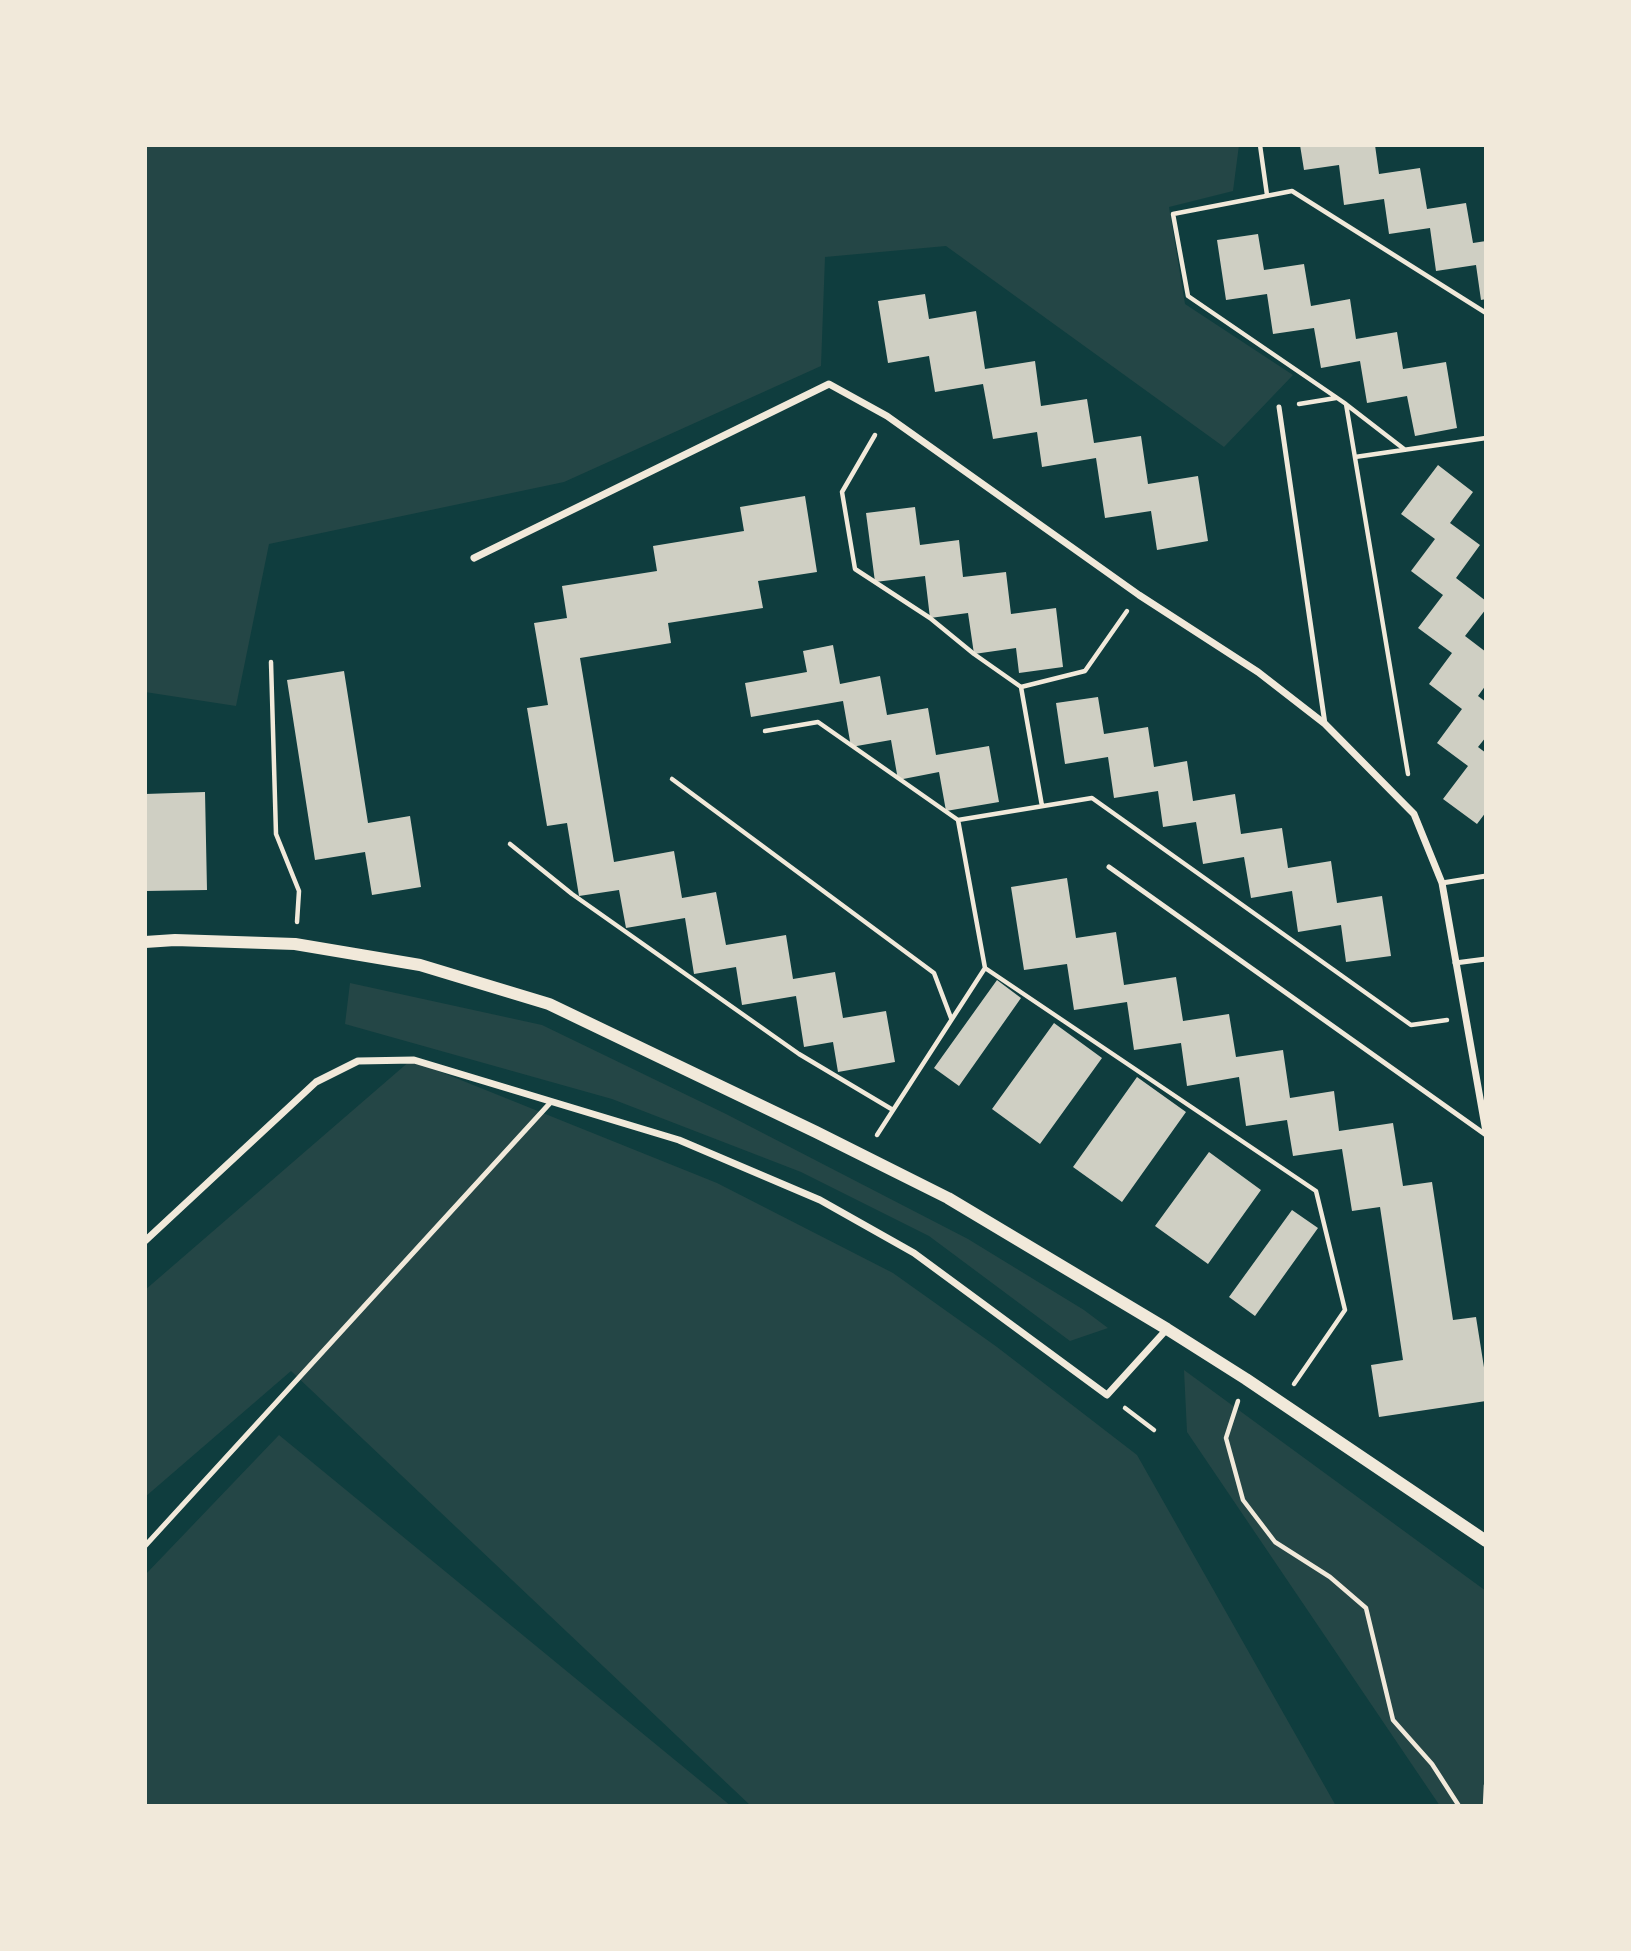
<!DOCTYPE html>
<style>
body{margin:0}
#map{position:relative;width:1631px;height:1951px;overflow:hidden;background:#0f3d3e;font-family:"Archivo Narrow",sans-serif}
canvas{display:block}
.frame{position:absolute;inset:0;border:147px solid #f1e9da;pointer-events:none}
</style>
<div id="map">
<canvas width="1631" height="1951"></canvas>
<div class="frame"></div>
</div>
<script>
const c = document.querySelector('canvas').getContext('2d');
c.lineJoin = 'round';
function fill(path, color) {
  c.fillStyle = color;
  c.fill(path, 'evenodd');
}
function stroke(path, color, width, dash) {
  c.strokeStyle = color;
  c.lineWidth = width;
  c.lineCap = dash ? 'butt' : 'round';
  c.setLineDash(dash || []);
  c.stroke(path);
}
fill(new Path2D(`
 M145 145H1239L1233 191 1169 207 1185 304 1293 375 1224 447 946 246 825 257 821 366 564 482 269 544 236 706 145 692Z
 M350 983 542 1025 726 1114 968 1239 1084 1310 1108 1328 1070 1341 929 1236 801 1172 612 1099 345 1024Z
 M411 1060 717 1183 893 1273 997 1347 1137 1455 1336 1806H751L291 1371 145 1497V1290Z
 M1184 1370 1486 1591V1806H1440L1187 1432Z
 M279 1435 731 1806H145V1575Z`), '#244646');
fill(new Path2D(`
 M1300 145H1375L1379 174 1420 168 1427 209 1466 203 1473 243 1486 241V299L1481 300 1476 265 1436 271 1430 228 1389 234 1384 199 1344 205 1339 165 1304 170Z
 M1258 234 1264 270 1304 264 1311 306 1350 299 1356 339 1397 332 1403 369 1446 362 1457 428 1415 436 1407 396 1367 403 1360 361 1321 368 1314 328 1273 334 1267 294 1226 300 1217 240Z
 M925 294 929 319 976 311 985 369 1035 361 1041 406 1087 399 1094 443 1141 436 1148 484 1198 476 1208 541 1157 550 1151 511 1105 518 1096 458 1042 467 1037 432 993 439 983 384 935 392 929 356 888 363 878 301Z
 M1438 465 1473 492 1450 523 1480 545 1456 578 1486 601V609L1465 636 1486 652V685L1478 696 1486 702V737L1478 747 1486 753V812L1477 824 1443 799 1468 766 1437 743 1462 709 1429 684 1452 653 1418 628 1443 595 1411 571 1435 539 1401 514Z
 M805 496 817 572 758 581 763 608 668 623 671 643 580 658 614 862 674 851 682 898 716 892 726 945 786 935 793 979 835 972 843 1018 886 1011 895 1062 838 1072 833 1042 804 1047 796 996 742 1005 736 967 694 974 685 918 626 928 619 890 579 896 567 823 547 826 527 708 548 705 534 623 567 618 562 586 657 571 653 546 744 531 740 507Z
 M915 507 920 545 959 540 963 577 1006 572 1011 614 1056 608 1063 667 1019 673 1016 648 974 654 968 613 930 618 925 576 875 582 866 513Z
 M833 645 840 684 880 676 887 715 928 708 936 755 989 746 999 802 946 811 939 772 898 780 891 740 851 747 843 701 751 717 745 683 807 672 803 651Z
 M344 671 368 823 410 816 421 887 372 895 365 852 315 860 287 680Z
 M1098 697 1104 734 1148 727 1154 767 1187 761 1193 801 1235 794 1241 834 1282 828 1288 868 1331 861 1337 903 1382 896 1391 956 1346 962 1341 925 1298 932 1292 891 1251 898 1244 857 1203 864 1196 822 1163 827 1158 791 1114 798 1108 757 1065 764 1056 703Z
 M205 792 207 890 145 891V794Z
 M1067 878 1076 938 1116 932 1124 985 1176 977 1183 1021 1229 1014 1236 1057 1283 1050 1290 1098 1334 1091 1339 1131 1393 1123 1403 1186 1432 1182 1453 1320 1476 1317 1486 1380V1401L1379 1417 1371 1365 1403 1360 1380 1207 1352 1211 1342 1149 1293 1156 1287 1120 1246 1126 1239 1077 1187 1086 1181 1043 1134 1050 1127 1002 1074 1010 1067 964 1024 970 1011 887Z
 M997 980 1021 998 959 1086 934 1068Z
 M1054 1023 1102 1058 1040 1144 992 1109Z
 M1137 1077 1186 1112 1122 1202 1073 1167Z
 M1209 1152 1261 1190 1208 1264 1155 1226Z
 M1292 1210 1318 1228 1255 1316 1229 1297Z`), '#cfcfc3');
stroke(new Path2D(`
 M1260 145 1267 195
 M1299 404 1336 398
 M1347 405 1404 449
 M875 435 842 492 855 569 930 618 974 654 1021 687 1042 806
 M1355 457 1486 438
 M271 662 276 834 299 891 297 922
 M1021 687 1085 671 1127 611
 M765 731 818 722 958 820
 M1408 774 1346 404 1188 296 1173 214 1292 191 1486 313
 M672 779 934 973 951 1018
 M510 844 572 894 799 1054 893 1110
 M985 968 1316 1191 1345 1310 1294 1384
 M877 1135 985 968 958 820 1092 798 1411 1025 1447 1020
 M1238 1401 1226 1438 1243 1500 1275 1542 1330 1577 1366 1608 1393 1720 1432 1764 1459 1806
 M1125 1408 1154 1430
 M1485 1806 1486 1785`), '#f1e9da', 4.5);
stroke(new Path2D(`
 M1279 407 1325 724
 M1109 867 1486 1135
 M1442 883 1486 876
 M1455 963 1486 959
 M145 1546 551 1102`), '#f1e9da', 5);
stroke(new Path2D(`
 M474 558 829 384 887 416 1139 595 1258 672 1325 724 1414 814 1442 883 1486 1132
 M145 1241 316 1082 358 1061 414 1060 679 1140 820 1200 914 1253 1107 1395 1167 1329`), '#f1e9da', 7);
stroke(new Path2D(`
 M145 942 175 940 295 944 420 965 549 1004 816 1132 948 1198 1167 1329 1246 1379 1486 1541`), '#f1e9da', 12);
</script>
